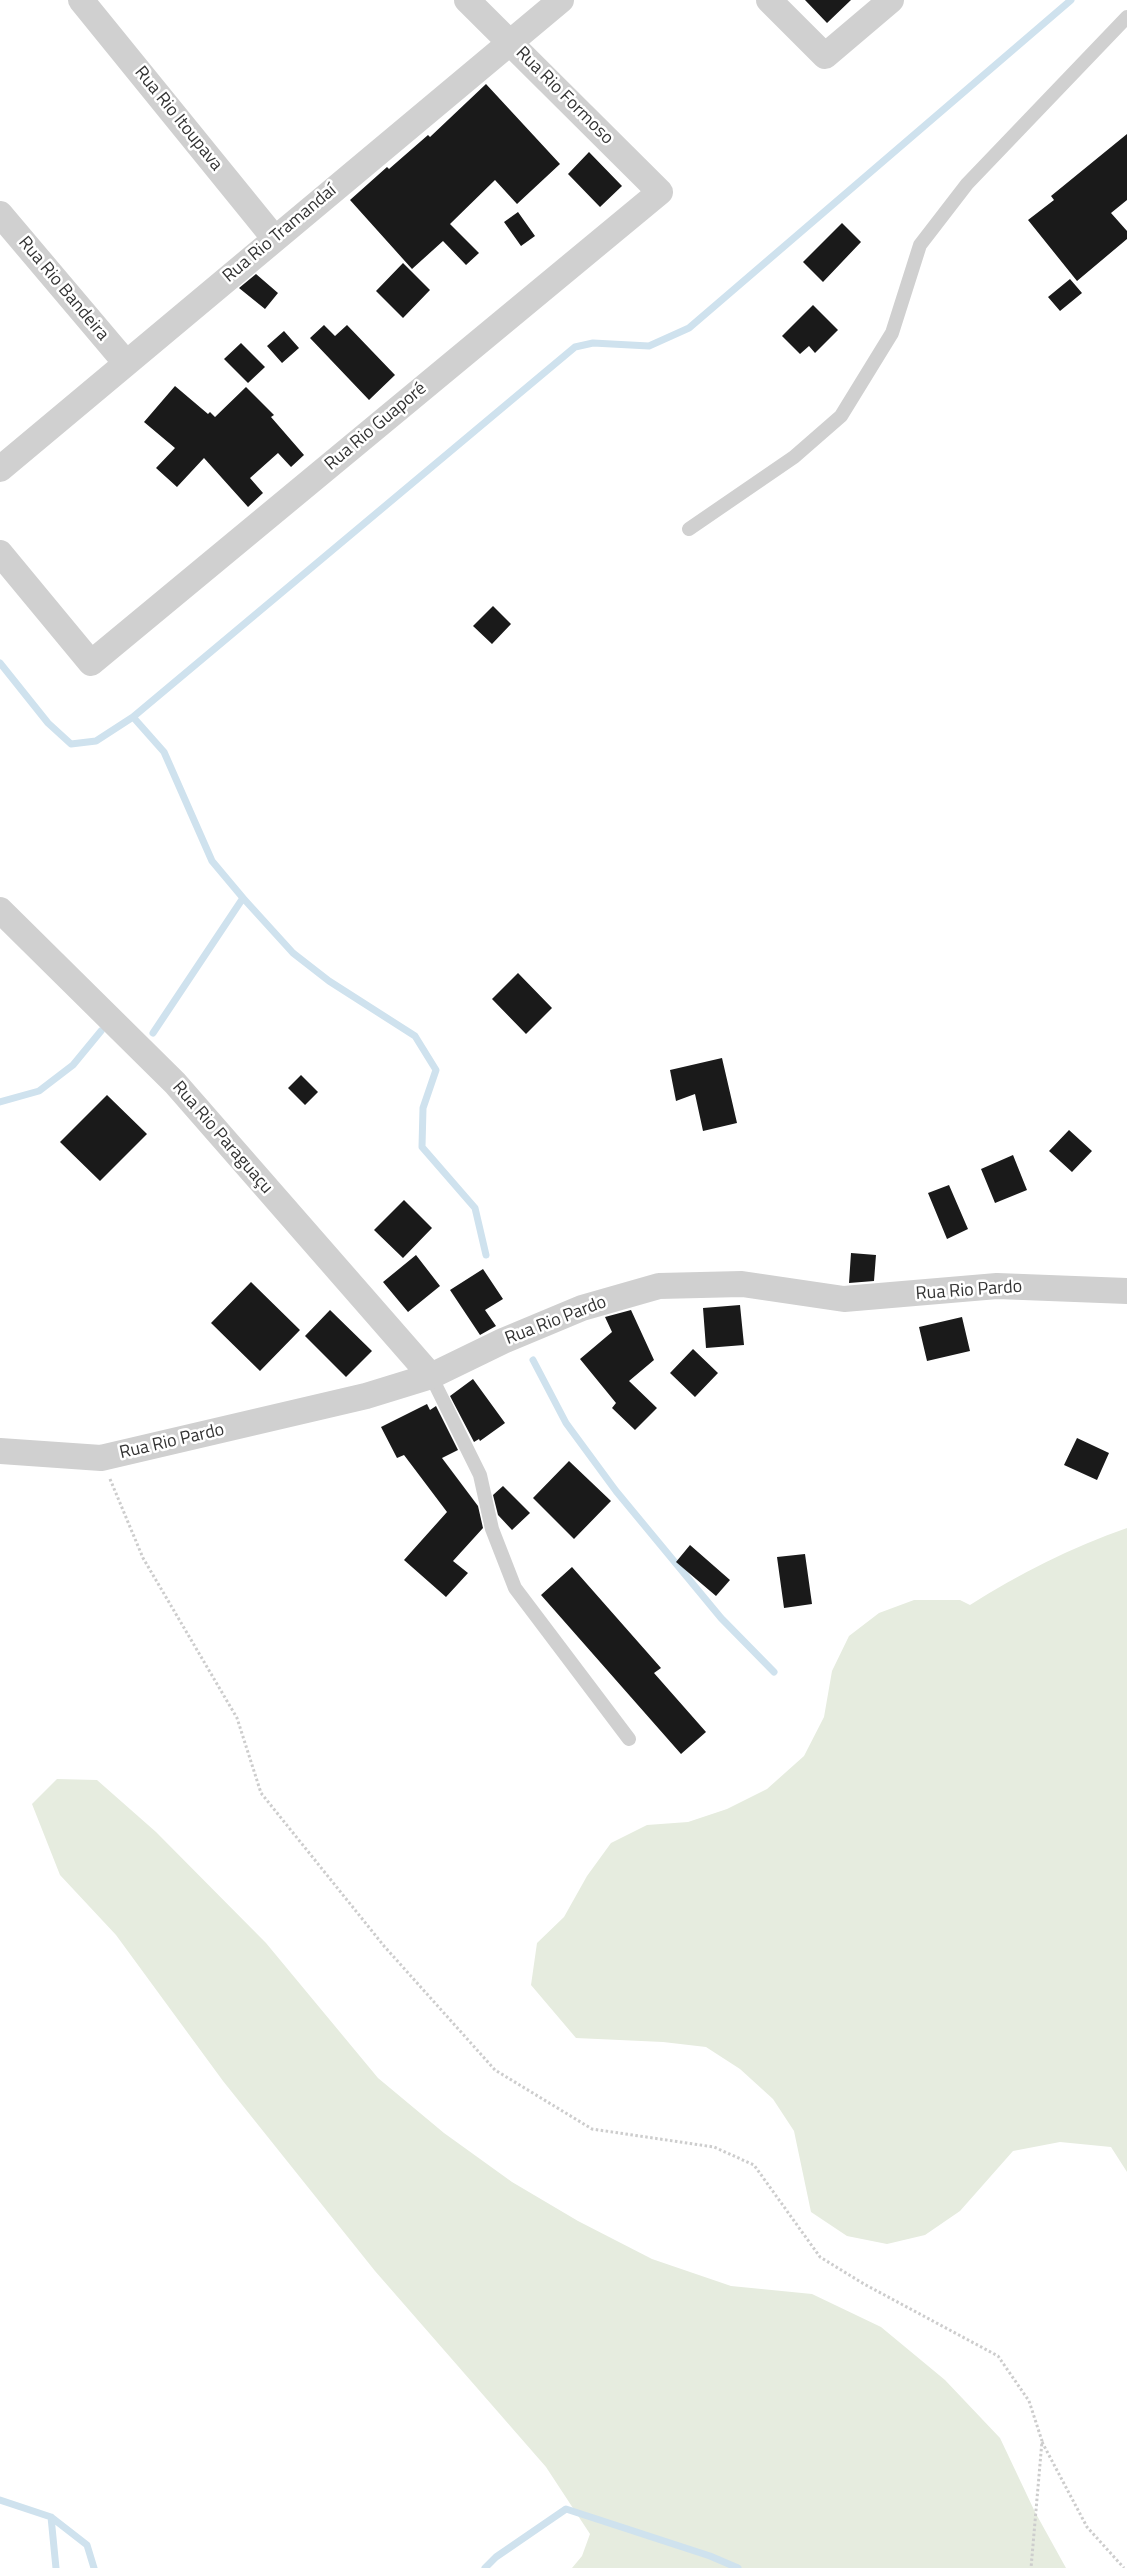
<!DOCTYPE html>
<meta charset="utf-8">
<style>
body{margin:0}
canvas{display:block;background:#fff}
</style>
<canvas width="1127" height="2568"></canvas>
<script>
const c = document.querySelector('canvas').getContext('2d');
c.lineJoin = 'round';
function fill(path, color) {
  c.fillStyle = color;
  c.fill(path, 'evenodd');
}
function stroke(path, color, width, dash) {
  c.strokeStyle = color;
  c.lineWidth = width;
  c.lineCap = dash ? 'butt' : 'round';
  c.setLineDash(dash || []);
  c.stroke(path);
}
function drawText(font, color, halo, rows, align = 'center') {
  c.font = font + ' "Titillium Web",sans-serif';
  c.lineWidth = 5;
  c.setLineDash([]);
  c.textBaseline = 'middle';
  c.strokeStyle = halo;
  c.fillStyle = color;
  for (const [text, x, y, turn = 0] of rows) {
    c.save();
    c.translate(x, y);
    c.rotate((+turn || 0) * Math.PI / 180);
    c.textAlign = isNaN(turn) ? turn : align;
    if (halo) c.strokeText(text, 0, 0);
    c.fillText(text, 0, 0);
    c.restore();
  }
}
fill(new Path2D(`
 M1127 1528V2172L1111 2147 1060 2142 1013 2151 960 2211 925 2235 887 2244 847 2236 811 2212 794 2131 773 2099 740 2069 706 2047 663 2042 576 2038 531 1985 537 1943 564 1917 587 1876 611 1843 647 1825 688 1822 727 1809 767 1789 804 1756 824 1717 832 1671 849 1636 879 1613 914 1600H960L970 1605C1019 1574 1072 1547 1127 1528Z
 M57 1779 97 1780 156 1832 266 1943 378 2078 444 2133 512 2182 578 2221 652 2259 731 2286 812 2294 881 2327 945 2380 1000 2438 1035 2512 1066 2568H572L582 2556 590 2534 546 2467 375 2271 223 2081 116 1935 60 1875 32 1804Z`), '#e6ecdf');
stroke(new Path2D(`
 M0 663 48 723 71 744 96 741 133 717 575 347 593 343 649 346 689 328 1071 0
 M133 717 164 752 212 861 243 898 153 1033
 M243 898 293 953 329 981 415 1036 436 1070 423 1108 422 1147 475 1208 486 1255
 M0 1102 39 1091 73 1065 101 1031
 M533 1360 566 1423 616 1491 721 1618 774 1672
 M0 2500 51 2517 87 2545 94 2568
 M51 2517 56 2568
 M485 2568 496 2557 566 2509 710 2556 738 2568`), '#cfe2ee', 7);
fill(new Path2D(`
 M805 0H851L827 23Z
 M486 84 560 164 517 204 495 180 450 224 479 253 466 265 443 241 412 269 350 200 387 167 389 169 428 135 430 137Z
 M1127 134V200L1111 213 1127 231V239L1077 281 1028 220 1054 200 1051 196Z
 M589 152 622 186 600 207 568 174Z
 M518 212 535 236 521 246 504 222Z
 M842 223 861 242 823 282 803 262Z
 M403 263 430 290 403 318 376 291Z
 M256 274 278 293 265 309 239 288Z
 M1070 279 1082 293 1060 311 1048 297Z
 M813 305 838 330 815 353 809 346 800 354 782 336Z
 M324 325 335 336 347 325 395 375 369 400 310 338Z
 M284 331 299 348 282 363 267 346Z
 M241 343 265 367 248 383 224 359Z
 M175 386 208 414 210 412 215 417 246 387 274 415 271 417 304 455 291 467 278 453 250 478 263 493 248 507 204 458 177 487 156 468 175 448 144 422Z
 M493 606 511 624 492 644 473 626Z
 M518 973 552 1008 526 1034 492 999Z
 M722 1058 737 1123 703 1131 695 1094 676 1101 670 1070Z
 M301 1075 318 1092 305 1105 288 1088Z
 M107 1095 147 1134 100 1181 60 1142Z
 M1069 1130 1092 1151 1072 1172 1049 1151Z
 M1013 1155 1027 1190 995 1203 981 1169Z
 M949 1185 968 1229 947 1239 928 1193Z
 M404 1200 432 1228 403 1258 374 1230Z
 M851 1253 876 1255 874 1281 849 1283Z
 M416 1255 440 1286 408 1312 383 1282Z
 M483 1269 503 1299 485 1310 496 1326 480 1335 450 1290Z
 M251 1282 300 1330 260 1371 211 1323Z
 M740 1305 744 1345 706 1348 703 1308Z
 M330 1310 372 1351 346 1377 305 1336Z
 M631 1310 654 1360 629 1381 657 1408 635 1430 612 1408 616 1403 580 1359 612 1332 605 1317Z
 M962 1317 970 1351 927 1361 919 1327Z
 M693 1349 718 1373 695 1397 670 1373Z
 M473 1379 505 1423 480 1441 479 1439 474 1442 450 1396Z
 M427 1404 430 1410 436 1406 458 1450 442 1458 478 1506 483 1528 453 1561 468 1573 446 1597 404 1560 447 1512 404 1455 397 1458 381 1427Z
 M1077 1438 1109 1453 1097 1480 1064 1465Z
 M569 1461 611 1501 574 1539 533 1498Z
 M503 1486 530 1513 512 1530 498 1515 493 1495Z
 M690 1545 730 1580 716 1596 676 1562Z
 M805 1554 812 1604 784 1608 777 1557Z
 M572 1567 661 1668 654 1673 706 1732 681 1754 541 1595Z`), '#1a1a1a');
stroke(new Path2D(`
 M110 1479 143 1558 237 1718 261 1793 384 1946 495 2070 592 2129 714 2147 754 2165 820 2257 864 2284 998 2356 1029 2401 1042 2441 1031 2568
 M1042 2442 1087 2527 1124 2568`), '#cdcdcd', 3, [2.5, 2.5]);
stroke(new Path2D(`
 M689 529 794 457 841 416 892 333 920 245 967 184 1127 17
 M431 1376 480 1475 492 1529 515 1588 629 1739`), '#d0d0d0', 14);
stroke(new Path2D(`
 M81 0 275 239
 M769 0 825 56 891 0
 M0 214 126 363
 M0 469 561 0
 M0 553 91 663 660 192 467 0
 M0 910 175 1083 431 1376
 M0 1451 101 1458 366 1396 431 1376 503 1341 582 1308 659 1286 742 1284 844 1299 997 1286 1127 1291`), '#d0d0d0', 26);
drawText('18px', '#333', '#fff', [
 ["Rua Rio Formoso",564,96,45],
 ["Rua Rio Itoupava",178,119,51],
 ["Rua Rio Tramandaí",280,234,-40],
 ["Rua Rio Bandeira",63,289,50],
 ["Rua Rio Guaporé",376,427,-40],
 ["Rua Rio Paraguaçu",222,1138,49],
 ["Rua Rio Pardo",969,1291,-4],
 ["Rua Rio Pardo",556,1321,-21],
 ["Rua Rio Pardo",172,1442,-13]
]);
</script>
